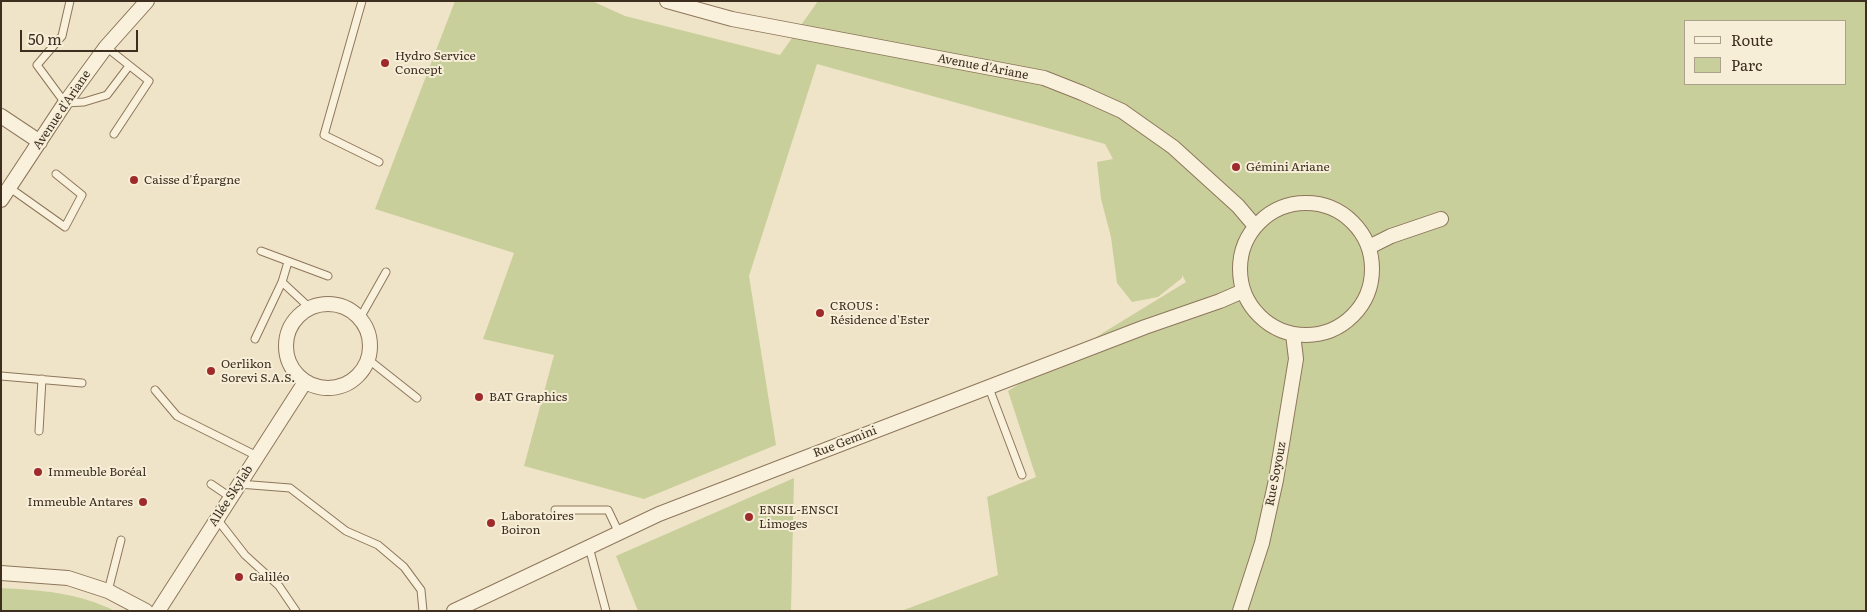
<!DOCTYPE html>
<meta charset="utf-8">
<style>
body{margin:0}
#map{position:relative;width:1867px;height:612px;overflow:hidden;background:#f0e4c8;font-family:Literata,serif}
canvas{display:block}
.frame{position:absolute;inset:0;border:2px solid #3d2e20;pointer-events:none}
.legend{position:absolute;left:1684px;top:20px;width:162px;height:65px;box-sizing:border-box;background:#f7eed8;border:1px solid #ada18e;margin:0;padding:6px 9px;list-style:none;font-size:15px;color:#3d2e20}
.legend li{display:flex;align-items:center;gap:10px;height:25px}
.legend b{width:25px;border:1px solid #ada18e}
.scale{position:absolute;left:20px;top:30px;width:118px;height:22px;box-sizing:border-box;border:2px solid #3d2e20;border-top:0;padding-left:6px;font-size:15px;line-height:18px;white-space:nowrap;color:#3d2e20;-webkit-text-stroke:4px #f7eed8;paint-order:stroke}
</style>
<div id="map">
<canvas width="1867" height="612"></canvas>
<div class="frame"></div>
<ul class="legend">
<li><b style="height:6px;background:#faf1dc"></b>Route</li>
<li><b style="height:14px;background:#c9cf9b"></b>Parc</li>
</ul>
<div class="scale">50 m</div>
</div>
<script>
const c = document.querySelector('canvas').getContext('2d');
c.lineJoin = 'round';
function fill(path, color) {
  c.fillStyle = color;
  c.fill(path, 'evenodd');
}
function stroke(path, color, width, dash) {
  c.strokeStyle = color;
  c.lineWidth = width;
  c.lineCap = dash ? 'butt' : 'round';
  c.setLineDash(dash || []);
  c.stroke(path);
}
function drawText(font, color, halo, rows, align = 'center') {
  c.font = font + ' Literata,serif';
  c.lineWidth = 4;
  c.setLineDash([]);
  c.textBaseline = 'middle';
  c.strokeStyle = halo;
  c.fillStyle = color;
  for (const [text, x, y, turn = 0] of rows) {
    c.save();
    c.translate(x, y);
    c.rotate((+turn || 0) * Math.PI / 180);
    c.textAlign = isNaN(turn) ? turn : align;
    if (halo) c.strokeText(text, 0, 0);
    c.fillText(text, 0, 0);
    c.restore();
  }
}
fill(new Path2D(`
 M455 1H592L625 16 780 55 818 1H1866V611H901L998 575 987 497 1036 477 1008 391 1186 282 1182 275V278L1158 297 1132 302 1117 283 1111 237 1101 199 1097 162 1113 159 1105 144 817 64 749 276 776 445 644 499 524 466 554 355 483 339 514 253 375 209ZM1686 21H1846V84H1686Z
 M794 478 791 611H638L616 556Z
 M1 588C41 590 79 593 115 611H1Z`), '#c9cf9b');
const lane = new Path2D(`
 M70 1 62 36 37 65 65 103 84 102 107 95 129 66
 M362 1 324 135 379 162
 M106 47 149 81 114 134
 M10 188 65 227 82 195 56 174
 M261 251 328 276
 M288 262 282 282 310 308
 M360 318 386 272
 M255 339 282 282
 M369 360 417 398
 M1 376 82 383
 M989 388 1022 475
 M155 390 177 416 257 456
 M39 431 42 379
 M211 484 230 497
 M239 484 290 488 346 531 378 545 404 567 421 590 423 611
 M555 510H608L619 533
 M217 519 245 555 279 586 296 611
 M589 547 606 611
 M108 591 121 540`);
const street = new Path2D(`
 M667 1 732 19 1044 78 1082 93 1122 111 1173 147 1238 206 1255 226
 M1 116 40 142
 M1 200 65 103 106 47 147 1
 M1240 269a66 66 0 1 1 132 0a66 66 0 1 1-132 0Z
 M1369 247 1391 236 1441 219
 M286 346a42 42 0 1 1 84 0a42 42 0 1 1-84 0Z
 M1 573 68 578 108 591 146 611
 M158 611 305 382
 M454 611 659 514 1145 327 1220 301 1243 291
 M1240 611 1262 543 1276 480 1296 359 1293 334`);
stroke(lane, '#8d765c', 9);
stroke(street, '#8d765c', 16);
stroke(lane, '#faf1dc', 7);
stroke(street, '#faf1dc', 14);
for (const [x, y, r, color] of [
 [385,63,5,"#9e2a2b"],
 [1236,167,5,"#9e2a2b"],
 [134,180,5,"#9e2a2b"],
 [820,313,5,"#9e2a2b"],
 [211,371,5,"#9e2a2b"],
 [479,397,5,"#9e2a2b"],
 [38,472,5,"#9e2a2b"],
 [143,502,5,"#9e2a2b"],
 [749,517,5,"#9e2a2b"],
 [491,523,5,"#9e2a2b"],
 [239,577,5,"#9e2a2b"]
]) {
  const dot = new Path2D();
  dot.arc(x, y, r, 0, 2 * Math.PI);
  c.fillStyle = color;
  c.fill(dot);
  stroke(dot, '#f7eed8', 2);
}
drawText('12px', '#3d2e20', '#f7eed8', [
 ["Hydro Service",395,56],
 ["Concept",395,70],
 ["Gémini Ariane",1246,167],
 ["Caisse d'Épargne",144,180],
 ["CROUS :",830,306],
 ["Résidence d'Ester",830,320],
 ["Oerlikon",221,364],
 ["Sorevi S.A.S.",221,378],
 ["BAT Graphics",489,397],
 ["Immeuble Boréal",48,472],
 ["Immeuble Antares",133,502,"right"],
 ["ENSIL-ENSCI",759,510],
 ["Limoges",759,524],
 ["Laboratoires",501,516],
 ["Boiron",501,530],
 ["Galiléo",249,577]
], 'left');
drawText('12px', '#3d2e20', '#f7eed8', [
 ["Avenue d'Ariane",983,67,11],
 ["Avenue d'Ariane",62,110,-56],
 ["Rue Gemini",845,442,-21],
 ["Rue Soyouz",1276,474,-79],
 ["Allée Skylab",231,496,-57]
]);
</script>
